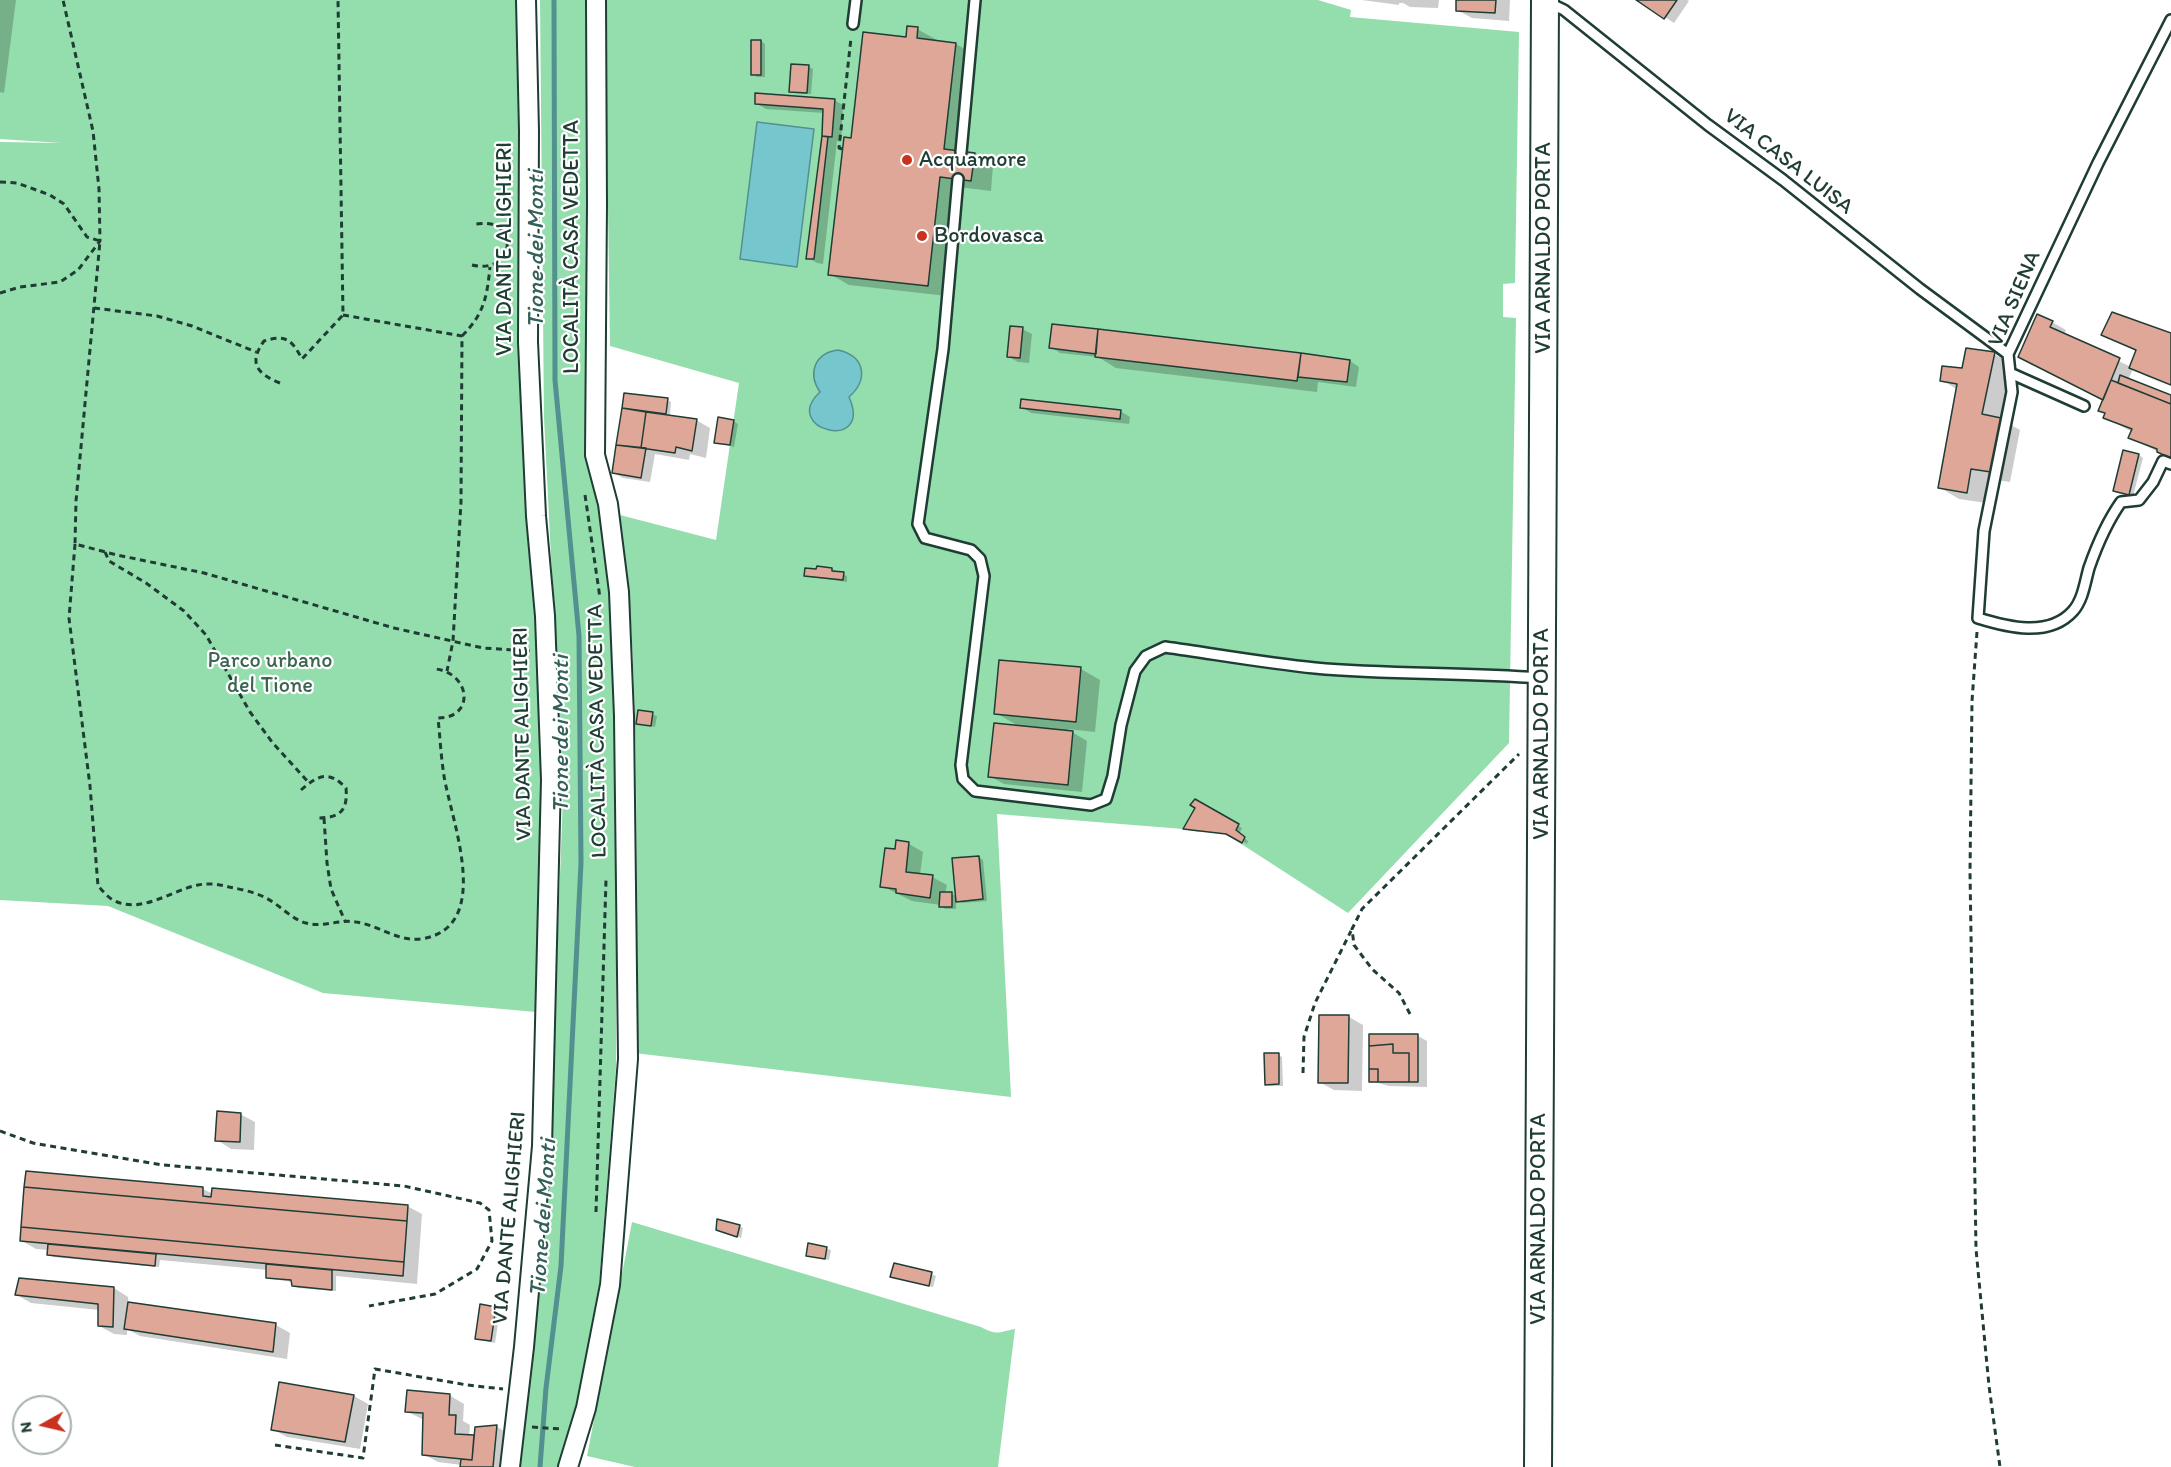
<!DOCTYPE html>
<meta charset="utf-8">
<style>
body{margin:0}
#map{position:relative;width:2171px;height:1467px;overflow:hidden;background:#fff;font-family:Itim,sans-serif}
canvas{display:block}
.north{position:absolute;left:12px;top:1395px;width:60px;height:60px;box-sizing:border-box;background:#fff;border:2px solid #a5b1ae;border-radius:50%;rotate:262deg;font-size:16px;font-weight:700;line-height:24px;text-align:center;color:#1f3d34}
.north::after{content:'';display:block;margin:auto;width:21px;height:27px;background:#c8321e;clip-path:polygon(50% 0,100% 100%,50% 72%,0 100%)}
</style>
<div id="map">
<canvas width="2171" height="1467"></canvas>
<div class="north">N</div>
</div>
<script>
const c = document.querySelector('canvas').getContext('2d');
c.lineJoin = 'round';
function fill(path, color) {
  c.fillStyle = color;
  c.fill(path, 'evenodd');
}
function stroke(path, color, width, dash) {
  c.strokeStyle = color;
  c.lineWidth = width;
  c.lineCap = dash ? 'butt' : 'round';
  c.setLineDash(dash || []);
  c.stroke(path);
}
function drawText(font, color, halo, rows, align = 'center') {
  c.font = font + ' Itim,sans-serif';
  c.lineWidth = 4.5;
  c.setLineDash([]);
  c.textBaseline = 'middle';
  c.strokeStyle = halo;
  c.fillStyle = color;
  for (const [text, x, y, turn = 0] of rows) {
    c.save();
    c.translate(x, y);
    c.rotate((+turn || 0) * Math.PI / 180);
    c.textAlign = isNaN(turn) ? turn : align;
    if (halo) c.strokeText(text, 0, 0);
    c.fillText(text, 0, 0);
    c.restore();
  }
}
fill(new Path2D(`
 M0 0H521L540 644 542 801 536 1012 323 993 108 906 0 900V142L62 143 0 139Z
 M540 0H587V462L600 517 610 603 616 748V1068L598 1298 572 1425 561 1467H518L548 1195 563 796 544 418Z
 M605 0H1318L1351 10 1350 17 1519 32 1515 283 1503 284V317L1516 318 1509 743 1348 913 1226 834 1200 830 1199 832 1183 829 997 814 1011 1097 634 1053C636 916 639 779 632 642 630 600 624 557 620 515L716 540 739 383 610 346Z
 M632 1222 981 1327C997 1336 999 1332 1015 1329L998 1467H635L587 1456Z`), '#94ddac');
const water = new Path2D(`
 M757 122 814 129 797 267 740 259Z
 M838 350C865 356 869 379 849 397 874 453 779 430 820 392 807 373 815 353 838 350Z`);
fill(water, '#76c7cd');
stroke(water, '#539090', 1.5);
fill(new Path2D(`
 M0 0H16L4 93 0 92Z
 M1362 0H1439L1438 8 1410 7 1403 3H1399V5Z
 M1458 0H1510L1509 21 1472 18 1457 10Z
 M1639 0H1687L1689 1 1674 23Z
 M917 29 937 40V42L956 44 975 55 964 153 974 154 993 166 991 191 959 187 947 296 849 285 830 274 852 139 907 39Z
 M761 41 765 44V77H757L753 74Z
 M809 67 813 69 811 94 795 93 790 91Z
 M834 100 843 105 841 142 837 141 823 264 817 263 808 258 824 113 766 109 756 103Z
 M2052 322 2066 330 2064 335 2131 367 2137 351 2103 334 2171 335V384L2149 375V378L2171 387 2150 378 2133 369 2128 380 2171 397V458L2130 438 2132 432 2105 417 2107 414 2104 400 2020 356Z
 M1022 329 1032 334 1029 363 1018 362 1009 357Z
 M1051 347 1300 354 1350 361 1359 367 1356 387 1318 382 1317 392 1116 368 1098 357 1060 353Z
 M1994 354 2014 365 2002 420 2020 430 2010 482 1990 479 1986 503 1959 499 1939 487 1958 390 1942 380Z
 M625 395 667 400 671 402 670 416 696 420 710 428 706 458 690 454 689 460 655 454 650 482 623 478 614 473Z
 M1022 407 1120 411 1130 417 1129 424 1031 413Z
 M733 421 738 424 734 447 716 442Z
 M2139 455 2143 458 2133 496 2114 490Z
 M832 569 847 576V582L810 577 806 575Z
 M1081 669 1100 680 1095 732 1067 729 1087 741 1082 792 1004 784 990 776 1020 727 996 713Z
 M639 711 657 716 655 727 638 723Z
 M1196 801 1242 828 1239 834 1248 841 1247 844 1232 835 1189 830 1186 828 1197 807Z
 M897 842 909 844 923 852 920 875 932 877 947 885 945 894H952L957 897 979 857 983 860 987 901 962 903 956 900V909H945L941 905 912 901 882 886 896 851Z
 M1349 1017 1363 1025 1362 1091 1334 1090 1319 1082Z
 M1418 1036 1427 1041V1087L1389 1086 1371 1081Z
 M1278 1055 1282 1057 1283 1086H1270L1266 1084Z
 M240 1114 255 1122 254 1150 231 1149 217 1140Z
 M203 1189 213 1194 407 1206 422 1214 417 1284 336 1276V1291L298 1288 293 1285V1282L271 1279 267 1277 268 1270 160 1260 159 1267 53 1257 49 1254V1250L36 1249 22 1241Z
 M739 1226 743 1228 741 1238 717 1229Z
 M809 1245 831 1250 829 1260 807 1255Z
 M931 1274 936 1276 933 1287 896 1278Z
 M114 1288 128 1297V1304L276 1325 290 1333 287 1359 140 1336 127 1329V1335L114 1334 99 1326V1310L31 1303 17 1295Z
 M495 1308 500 1310 495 1343 480 1340 476 1338Z
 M449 1395 464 1404 463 1421 470 1425 469 1436 476 1437 477 1428 497 1427 511 1435 508 1467H462V1465L438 1462 423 1454 424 1420 406 1411Z
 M354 1396 368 1404 360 1449 287 1437 272 1429Z`), '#0003');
stroke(new Path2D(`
 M540 1467 546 1388 561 1266 581 863 579 636 555 380 554 0`), '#539090', 5);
const building = new Path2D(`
 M1456 0H1496L1495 13 1456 11Z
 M1636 0H1677L1664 19Z
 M907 26 918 27 917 38 956 43 944 149 975 153 971 181 940 177 928 286 828 275 844 137 851 138 863 32 906 37Z
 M751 40H761V75H751Z
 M791 64 809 65 807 93 789 92Z
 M755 93 835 99 832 137 822 136 823 109 755 104Z
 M822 136 828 137 814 259H806Z
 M2112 312 2171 333V385L2129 368 2136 350 2101 335Z
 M2037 314 2053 321 2050 327 2120 358 2103 400 2018 357Z
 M1052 324 1098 329 1096 354 1049 348Z
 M1010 326 1023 327 1020 358 1007 357Z
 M1098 329 1301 353 1297 381 1095 357Z
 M1966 348 1995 352 1982 414 2001 418 1991 472 1971 469 1967 493 1938 488 1957 384 1940 381 1942 366 1962 368Z
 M1301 353 1350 360 1347 382 1298 377Z
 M2120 375 2171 395V404L2118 383Z
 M2111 380 2171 404V458L2157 452V449L2128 438 2132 429 2103 418 2105 413 2098 411Z
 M624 393 668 398 666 414 622 408Z
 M1021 399 1121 410 1120 419 1020 408Z
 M622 408 646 412 641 448 616 445Z
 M646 412 697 419 692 451 676 447 675 453 641 448Z
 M718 417 734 420 730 445 714 443Z
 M616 445 646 448 641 478 612 473Z
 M2123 450 2139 454 2129 495 2113 491Z
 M817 566 832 568V571L844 572 843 580 804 576 805 568 816 569Z
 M999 660 1081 667 1076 722 994 714Z
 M638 710 653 712 651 726 636 724Z
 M994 723 1073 731 1068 785 988 777Z
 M1195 799 1239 824 1236 830 1245 837 1242 843 1226 834 1183 829 1195 808 1190 805Z
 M896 840 909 842 906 872 933 875 930 898 896 893V889L880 887 885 848 895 849Z
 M979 856 983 899 956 902 952 858Z
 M940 892H952V907H939Z
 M1319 1015H1349L1348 1083H1318Z
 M1369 1034H1418V1082H1409V1053H1393V1044L1369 1046Z
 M1393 1044V1053H1409V1082H1378V1069H1369V1046Z
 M1264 1053H1279V1084L1265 1085Z
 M1369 1069H1378V1082H1369Z
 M217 1111 241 1113 240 1142 215 1141Z
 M26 1171 203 1187V1196L211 1197 212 1188 408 1205 407 1221 24 1187Z
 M24 1187 407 1221 404 1262 21 1227Z
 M717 1219 740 1225 737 1237 716 1230Z
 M21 1227 404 1262 403 1276 20 1241Z
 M808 1243 827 1247 825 1259 806 1256Z
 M48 1244 156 1254 155 1266 47 1255Z
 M894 1263 932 1272 929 1286 890 1277Z
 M266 1264 332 1270V1290L292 1286 291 1280 266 1278Z
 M19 1278 114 1287 113 1327 98 1326V1304L15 1295Z
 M128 1302 276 1323 273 1352 124 1329Z
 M480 1304 496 1307 491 1341 475 1339Z
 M279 1382 354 1395 345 1442 271 1430Z
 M407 1390 450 1394 449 1415H456L455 1434 474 1435 472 1460 422 1455 423 1413 405 1412Z
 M497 1425 493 1467H460L461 1459 472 1460 475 1427Z`);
fill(building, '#dfa798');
stroke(building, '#1f3d34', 1.5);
const lane = new Path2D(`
 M1547 2 1564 10 1708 125 1783 180 1920 289 2008 354
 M2171 20 2098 163 2008 354 2012 392 1984 531 1978 618C2007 627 2049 638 2073 611 2083 600 2085 582 2089 568 2097 545 2107 522 2121 502L2139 500 2153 482 2163 461 2171 464
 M853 24 856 0
 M961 152 975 0
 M958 179 943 349 918 524 925 538 971 550 980 559 984 576 961 765 963 779 975 791 1091 805 1106 799 1113 776 1121 725 1135 671 1146 656 1165 647C1215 654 1265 663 1315 668 1390 675 1465 672 1539 678
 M2010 373 2084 406`);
const street = new Path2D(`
 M510 1467 524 1347 542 1146 551 780 545 616 536 516 528 342 529 131 526 0
 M568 1467 586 1408 610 1285 628 1059 624 716 619 592 608 504 595 455 597 204 596 0`);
const secondary = new Path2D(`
 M1538 1467 1545 0`);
stroke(lane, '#1f3d34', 14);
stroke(street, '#1f3d34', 22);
stroke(secondary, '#1f3d34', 30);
stroke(new Path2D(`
 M842 149 839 148 851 38
 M0 182 17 183 50 195 64 204 87 237 100 241 76 501 75 544 117 555 204 573 394 628 483 648 530 651
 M472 265C510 274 519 231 491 224 486 223 478 224 472 224
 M0 293 20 287 60 282 78 270 100 241 99 189 93 131 63 0
 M94 308 157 316 192 326 256 352
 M343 315 462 336 461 502 453 641 447 671
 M462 336C484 314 487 297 490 267
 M280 383C257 374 248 363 264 341 286 334 292 340 302 359L343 315 338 0
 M585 495 600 598
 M75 544 69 618 90 786 98 886C103 891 108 898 115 901 142 914 172 890 198 885 208 883 219 884 229 887 240 889 254 892 264 897 279 904 291 919 306 923 323 928 339 919 356 922 378 925 398 942 421 939 495 928 451 820 444 776 441 757 440 737 438 718 475 718 471 674 436 669
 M105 552 109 561 146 583 184 611 206 635 250 712 272 742 309 783
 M1977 632 1972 701 1970 872 1976 1249 1989 1386 2000 1467
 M301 790C318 775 329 770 346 788 348 811 340 818 317 818
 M324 818 327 863 331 889 345 921
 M1410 1014 1399 993 1372 969 1354 945 1352 929 1362 909 1519 754
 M1303 1073 1304 1037 1315 1003 1351 931
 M0 1131 33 1143 163 1165 404 1186 480 1203 489 1210 492 1241 477 1269 435 1294 369 1306
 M596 1212 606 880
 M532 1427 561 1429
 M275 1445 363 1458 375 1369 467 1385 503 1389`), '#1f3d34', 3, [6, 4.5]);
stroke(lane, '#fff', 9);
stroke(street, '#fff', 18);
stroke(secondary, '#fff', 26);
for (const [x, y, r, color] of [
 [907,160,6,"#c8321e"],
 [922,236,6,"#c8321e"]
]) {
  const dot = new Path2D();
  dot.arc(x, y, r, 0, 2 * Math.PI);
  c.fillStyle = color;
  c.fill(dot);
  stroke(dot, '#fff', 2);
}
drawText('22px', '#1f3d34', '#fff', [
 ["Acquamore",919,160],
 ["Bordovasca",934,236]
], 'left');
drawText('22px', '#1f3d34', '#fff', [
 ["VIA CASA LUISA",1788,162,38],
 ["LOCALITÀ CASA VEDETTA",572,247,-90],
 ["VIA ARNALDO PORTA",1544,248,-90],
 ["VIA DANTE ALIGHIERI",505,249,-90],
 ["VIA SIENA",2015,299,-67],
 ["LOCALITÀ CASA VEDETTA",598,731,-91],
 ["VIA DANTE ALIGHIERI",523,734,-91],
 ["VIA ARNALDO PORTA",1542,734,-90],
 ["VIA DANTE ALIGHIERI",510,1218,-85],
 ["VIA ARNALDO PORTA",1539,1219,-90]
]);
drawText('22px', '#3c6552', '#fff', [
 ["Parco urbano",270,661],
 ["del Tione",270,686]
]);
drawText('italic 24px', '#35605a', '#fff', [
 ["Tione dei Monti",537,249,-90],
 ["Tione dei Monti",562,734,-90],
 ["Tione dei Monti",544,1218,-86]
]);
</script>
